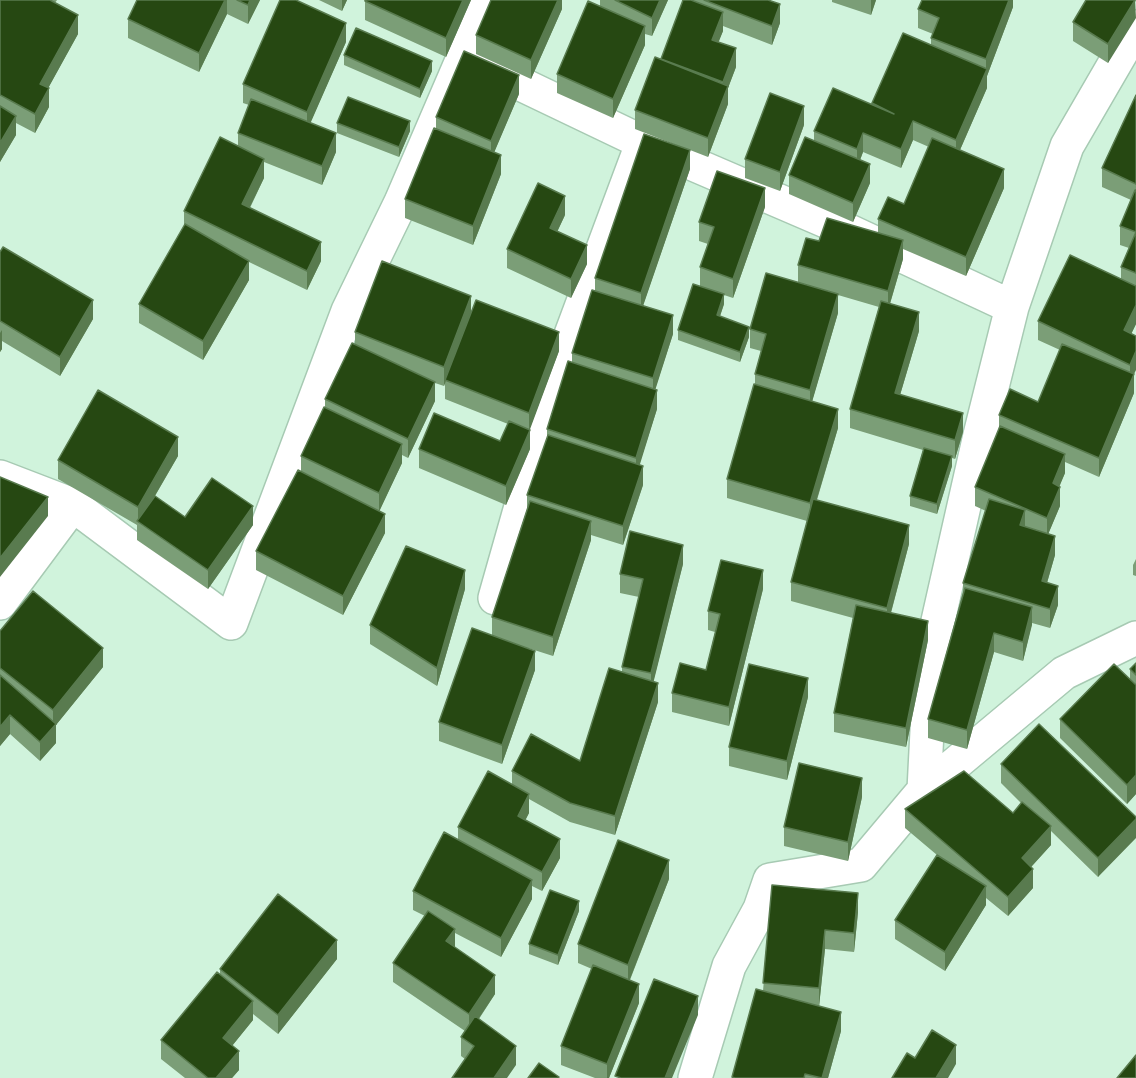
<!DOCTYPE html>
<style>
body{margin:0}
canvas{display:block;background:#d0f3dc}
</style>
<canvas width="1136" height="1078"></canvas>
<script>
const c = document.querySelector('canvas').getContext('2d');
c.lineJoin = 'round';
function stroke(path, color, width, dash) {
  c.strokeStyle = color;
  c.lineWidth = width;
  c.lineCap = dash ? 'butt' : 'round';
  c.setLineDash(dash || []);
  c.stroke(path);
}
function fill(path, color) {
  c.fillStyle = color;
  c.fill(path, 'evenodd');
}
const minor = new Path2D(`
 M479 64 642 142 849 231 1012 307
 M0 477 73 505 231 623 348 311 401 202 488 0
 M495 598 566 348 642 144
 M0 603 73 505
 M924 790 931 652 980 435 1012 307 1067 146 1136 27
 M695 1078 729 966 760 909 770 880 861 865 924 790 1064 673 1136 638`);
stroke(minor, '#a7cab3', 36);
stroke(minor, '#fff', 33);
fill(new Path2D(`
 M0 0H57L55 3 78 34 48 88 49 107 35 133 16 123V135L0 162Z
 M137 0H260L248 24 227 14 199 72 128 38V19Z
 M319 0H347L342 11Z
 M471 0 446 57 365 20V1Z
 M562 0V9L531 79 476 54V35Z
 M600 0H668L652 36 645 34V45L613 118 557 93V74L600 6Z
 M683 0H768L780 23 772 45 723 26V31L718 42 736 67 728 88V104L708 157 690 150V169L643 305 673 334 655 389 657 409 639 465 643 485 623 545 591 535V540L553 656 528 648 535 670 502 764 439 741V722L492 635V617L527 509V495L547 438V429L572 362V353L595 290V278L689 150 635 129V110L661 59Z
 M832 0H876L871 15 832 2Z
 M1013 0V7L987 76V88L960 150 1004 188 966 276 903 249V259L890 304 919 331 900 395 963 432 955 459 952 458V466L937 514 910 506V496L923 450 850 428V409L879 307 838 295V313L812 401 838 428 817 500 909 544 891 613 928 640 906 747 834 732V713L853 618 791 601V582L807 521 727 498V479L755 384V374L761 351 750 348V329L798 282V265L819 241 878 233V219L904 204 929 147 913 140 901 168 863 152 860 160 870 183 853 222 789 194V175L814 141V131L872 105V103L931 45V38L933 34 918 28V9Z
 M1136 0 1108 63 1073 41V22Z
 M346 42 310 123 336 152 322 185 264 162V178L250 208 321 261 307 290 249 262V280L203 360 139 323V304L184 226V211L238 146V133L249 105 243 103V84Z
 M344 55 432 71 420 98 344 65Z
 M519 94 494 152 501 174 473 245 405 218V199L436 129V117Z
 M1136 95V324L1131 334 1134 374V393L1099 477 1065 462V473L1059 486 1060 506 1048 534 1055 555 1047 583 1058 605 1050 628 1032 623 1023 661 994 652 967 749 928 738V719L963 592V583L986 511 975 506V487L999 430V415L1038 402 1060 350 1038 340V321L1121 280V267L1129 248 1120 245V226L1131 200 1102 187V168Z
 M337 123 410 131 399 157 337 133Z
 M804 125 780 191 745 178V159Z
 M765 207 733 298 724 295V304L720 316 749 337 740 362 678 340V330L700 286V267L708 244 699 241V222Z
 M565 215 557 232 587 264 571 298 507 268V249Z
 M0 252 93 319 60 376 2 341V349L0 352Z
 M471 312 559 351 529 430 530 449 506 505 419 468V449L500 441 508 424 445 399V382L444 386 435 383V401L408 458 402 455V463L379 511 385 533 343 615 256 570V551L301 471V456L325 407V399L355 344V332Z
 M178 456 155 496 185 517 253 525 208 589 137 540V525L58 479V460Z
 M1136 559V576L1133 575V565Z
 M683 564 653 682 658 702 615 835 570 822 529 799V813L525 820 560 858 542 891 532 886V899L501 957 455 933V948L495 994 479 1019 516 1065 465 1059 461 1056V1037L465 1031 393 982V963L425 916 413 910V891L458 840V827L512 784V771L580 761 622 672V667L639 597 620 593V574Z
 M465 589 437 686 370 644V625Z
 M763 589 729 726 672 712V693L706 670 715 632 708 630V611Z
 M0 631 103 667 56 725V743L40 761 10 734 0 746Z
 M1136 663V794L1127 804 1060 738V719L1130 679V669Z
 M808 697 787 780 729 766V747Z
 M1001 764 1136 817 1098 877 1051 831V845L1031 867 1033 888 1008 916 986 898V905L945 971 895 939V920L937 855 905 828V809L1013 813 1021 803 1001 783Z
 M862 797 848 861 784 846V827Z
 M669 879 630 980 639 1003 609 1078H595L561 1065V1046L592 969 578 963V944Z
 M772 885 858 912 854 952 825 949 819 1006 841 1031 828 1078H732L756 989 763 991Z
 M579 911 558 965 529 954V944Z
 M337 959 278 1034 253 1014V1020L232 1046 239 1070 232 1078H185L161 1059V1040L220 975V969Z`), '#7b9e77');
fill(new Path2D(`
 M225 0H227V14L199 72V53Z
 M250 0H260L248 24V5Z
 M342 0H347L342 11Z
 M463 0H471L446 57V38Z
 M558 0H562V9L531 79V60Z
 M660 0H668L652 36V18Z
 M871 0H876L871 15Z
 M1009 0H1013V7L987 76V88L956 159V140L986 71V59Z
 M1135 0 1136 18 1108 63V44Z
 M780 4V23L772 45V26Z
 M723 12V31L712 59V40Z
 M78 15V34L40 103V84Z
 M346 23V42L307 131V112Z
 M645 26V45L613 118V99Z
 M736 48V67L728 88V104L708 157V138L723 98V82Z
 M432 61V71L420 98V89Z
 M519 75V94L491 160V141Z
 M49 88V107L35 133V114Z
 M804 106V125L780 191V172Z
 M16 116V135L0 162V143Z
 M410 121V131L399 157V147Z
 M913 121V140L901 168V149Z
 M336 133V152L322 185V166Z
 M863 133V152L857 168V149Z
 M690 150V169L641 312V293Z
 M501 155V174L473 245V226Z
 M264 159V178L242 223V204Z
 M870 164V183L853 222V203Z
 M1004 169V188L966 276V257Z
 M765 188V207L733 298V279Z
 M565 196V215L550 247V228Z
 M903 240V259L888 310V291Z
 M321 242V261L307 290V271Z
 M587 245V264L571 298V279Z
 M249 261V280L203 360V341Z
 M724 294V304L717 325V315Z
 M838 294V313L810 409V390Z
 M471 296V315L444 386V367Z
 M93 300V319L60 376V357Z
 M1136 305V324L1124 349V330Z
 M919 312V331L895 412V393Z
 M673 315V334L653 397V378Z
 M749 327V337L740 362V352Z
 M2 330V349L0 352V333Z
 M559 332V351L529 432V413Z
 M1136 351V370L1134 374V393L1099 477V458L1130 384V365Z
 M435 382V401L408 458V439Z
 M657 390V409L636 477V458Z
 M838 409V428L810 522V503Z
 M963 413V432L955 459V440Z
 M530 430V449L506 505V486Z
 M178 437V456L139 523 138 521V507Z
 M402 444V463L379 512V493Z
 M1065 454V473L1053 502V483Z
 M952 456V466L937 514V504Z
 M643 466V485L623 545V526Z
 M1060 487V506L1047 537V518Z
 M48 497V516L0 577V558Z
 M253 506V525L208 589V570Z
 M1025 510V528L1020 525Z
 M385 514V533L343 615V596Z
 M591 521V540L553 656V637Z
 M909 525V544L887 627V608Z
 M1055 536V555L1042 600V581Z
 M683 545V564L651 692V673Z
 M465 570V589L437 686V668Z
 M763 570V589L729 726V707Z
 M1058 586V605L1050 628V609Z
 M1032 607V625L1023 661V642Z
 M928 621V640L906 747V728Z
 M994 633V652L967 749V730Z
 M103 648V667L56 725V743L40 761V742L53 728V710Z
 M535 651V670L502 764V745Z
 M808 678V697L787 780V761Z
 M658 683V702L615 835V816Z
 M10 715V734L0 746V727Z
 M1136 775V794L1127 804V785Z
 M862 778V797L848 861V842Z
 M529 794V813L518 835V816Z
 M1136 819V838L1098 877V858Z
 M1051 826V845L1022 877V858Z
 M560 839V858L542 891V872Z
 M669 860V879L628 984V965Z
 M1033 869V888L1008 916V897Z
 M532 880V899L501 957V938Z
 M986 886V905L945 971V952Z
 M858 893V912L854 952V933Z
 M579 901V911L558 965V955Z
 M455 929V948L446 941Z
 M825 930V949L819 1007V988Z
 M337 940V959L278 1034V1015Z
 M495 975V994L469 1033V1014Z
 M639 984V1003L609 1078H607V1064Z
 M698 996V1015L672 1078H665Z
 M253 1001V1020L223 1057V1038Z
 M841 1012V1031L828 1078H822Z
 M956 1045V1064L948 1078H936Z
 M516 1046V1065L507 1078H494Z
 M239 1051V1070L232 1078H216Z`), '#597b4f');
const building = new Path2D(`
 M0 0H50L78 15 40 84 49 88 35 114 0 95Z
 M137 0H225L199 53 128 19Z
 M237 0H250L248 5Z
 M280 0H296L346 23 307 112 243 84Z
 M365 0H463L446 38 365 1Z
 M491 0H558L531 60 476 35Z
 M615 0H660L652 18Z
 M683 0H691L723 12 712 40 736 48 723 82 661 59Z
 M704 0H768L780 4 772 26Z
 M922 0H1009L986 59 931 38 939 18 918 9Z
 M1086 0H1135L1108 44 1073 22Z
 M588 1 645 26 613 99 557 74Z
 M356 28 432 61 420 89 344 55Z
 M903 33 987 69 956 140 913 121 901 149 863 133 857 149 814 131 833 88 894 114 872 103Z
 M464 51 519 75 491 141 436 117Z
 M655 57 728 86 708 138 635 110Z
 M770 93 804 106 780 172 745 159Z
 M1136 95V184L1102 168Z
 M348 97 410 121 399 147 337 123Z
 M251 99 336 133 322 166 238 133Z
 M0 106 16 116 0 143Z
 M434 128 501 155 473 226 405 199Z
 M644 134 690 150 641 293 595 278Z
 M220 137 264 159 242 204 321 242 307 271 184 211Z
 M805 137 870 164 853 203 789 175Z
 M932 138 1004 169 966 257 878 219 888 197 904 204Z
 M717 171 765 188 733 279 700 267 714 227 699 222Z
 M538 183 565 196 550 228 587 245 571 279 507 249Z
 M1135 190H1136V273L1121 267 1136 232 1120 226Z
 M827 218 903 240 888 291 798 265 806 238 819 241Z
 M185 224 249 261 203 341 139 304Z
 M3 247 93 300 60 357 0 321V252Z
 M1070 255 1136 286V305L1124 330 1136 336V351L1130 365 1038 321Z
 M382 261 471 296 444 367 355 332Z
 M766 273 838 294 810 390 755 374 766 334 750 329Z
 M693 284 724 294 717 315 749 327 740 352 678 330Z
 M592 290 673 315 653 378 572 353Z
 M476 300 559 332 529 413 445 380Z
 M881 301 919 312 895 393 963 413 955 440 850 409Z
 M352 343 435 382 408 439 325 399Z
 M1062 344 1134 374 1099 458 999 415 1010 389 1038 402Z
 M568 361 657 390 636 458 547 429Z
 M754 384 838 409 810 503 727 479Z
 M98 390 178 437 138 507 58 460Z
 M324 407 402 444 379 493 301 456Z
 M434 413 500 441 509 421 530 430 506 486 419 449Z
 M1000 426 1065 454 1053 483 1060 487 1047 518 975 487Z
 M548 435 643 466 623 526 527 495Z
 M924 448 952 456 937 504 910 496Z
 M298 470 385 514 343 596 256 551Z
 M0 477 48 497 0 558Z
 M212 478 253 506 208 570 137 521 155 496 185 517Z
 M813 499 909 525 887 608 791 582Z
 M989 499 1025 510 1020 525 1055 536 1042 581 1058 586 1050 609 963 583Z
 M530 501 591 521 553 637 492 617Z
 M630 531 683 545 651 673 622 667 643 579 620 574Z
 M406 546 465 570 437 668 370 625Z
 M721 560 763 570 729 707 672 693 680 663 706 670 720 614 708 611Z
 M965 588 1032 607 1023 642 994 633 967 730 928 719Z
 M33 591 103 648 53 710 0 668V631Z
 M856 605 928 621 906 728 834 713Z
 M472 628 535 651 502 745 439 722Z
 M1136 663V675L1130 669Z
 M749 664 808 678 787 761 729 747Z
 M1114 664 1136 685V775L1127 785 1060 719Z
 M609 668 658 683 615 816 570 803 512 771 531 734 580 761Z
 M0 675 56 724 40 742 10 715 0 727Z
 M1039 724 1136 817V819L1098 858 1001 764Z
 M799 763 862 778 848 842 784 827Z
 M488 771 529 794 518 816 560 839 542 872 458 827Z
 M964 771 1013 813 1022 802 1051 826 1022 858 1033 869 1008 897 905 809Z
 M444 832 532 880 501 938 413 891Z
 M618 840 669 860 628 965 578 944Z
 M937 855 986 886 945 952 895 920Z
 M772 885 858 893 854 933 825 930 819 988 763 983Z
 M550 890 579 901 558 955 529 944Z
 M278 894 337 940 278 1015 220 969Z
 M428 911 455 929 446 941 495 975 469 1014 393 963Z
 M593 965 639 984 607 1064 561 1046Z
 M217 972 253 1001 223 1038 239 1051 216 1078H208L161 1040Z
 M654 979 698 996 665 1078H621L615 1076Z
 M756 989 841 1012 822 1078 805 1074 804 1078H735L732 1077Z
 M475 1016 516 1046 494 1078H452L474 1046 461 1037Z
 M932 1030 956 1045 936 1078H892L907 1053 915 1058Z
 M1136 1055V1078H1117Z
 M539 1063 559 1077 558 1078H528Z`);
fill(building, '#264812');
stroke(building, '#597b4f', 1.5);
</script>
